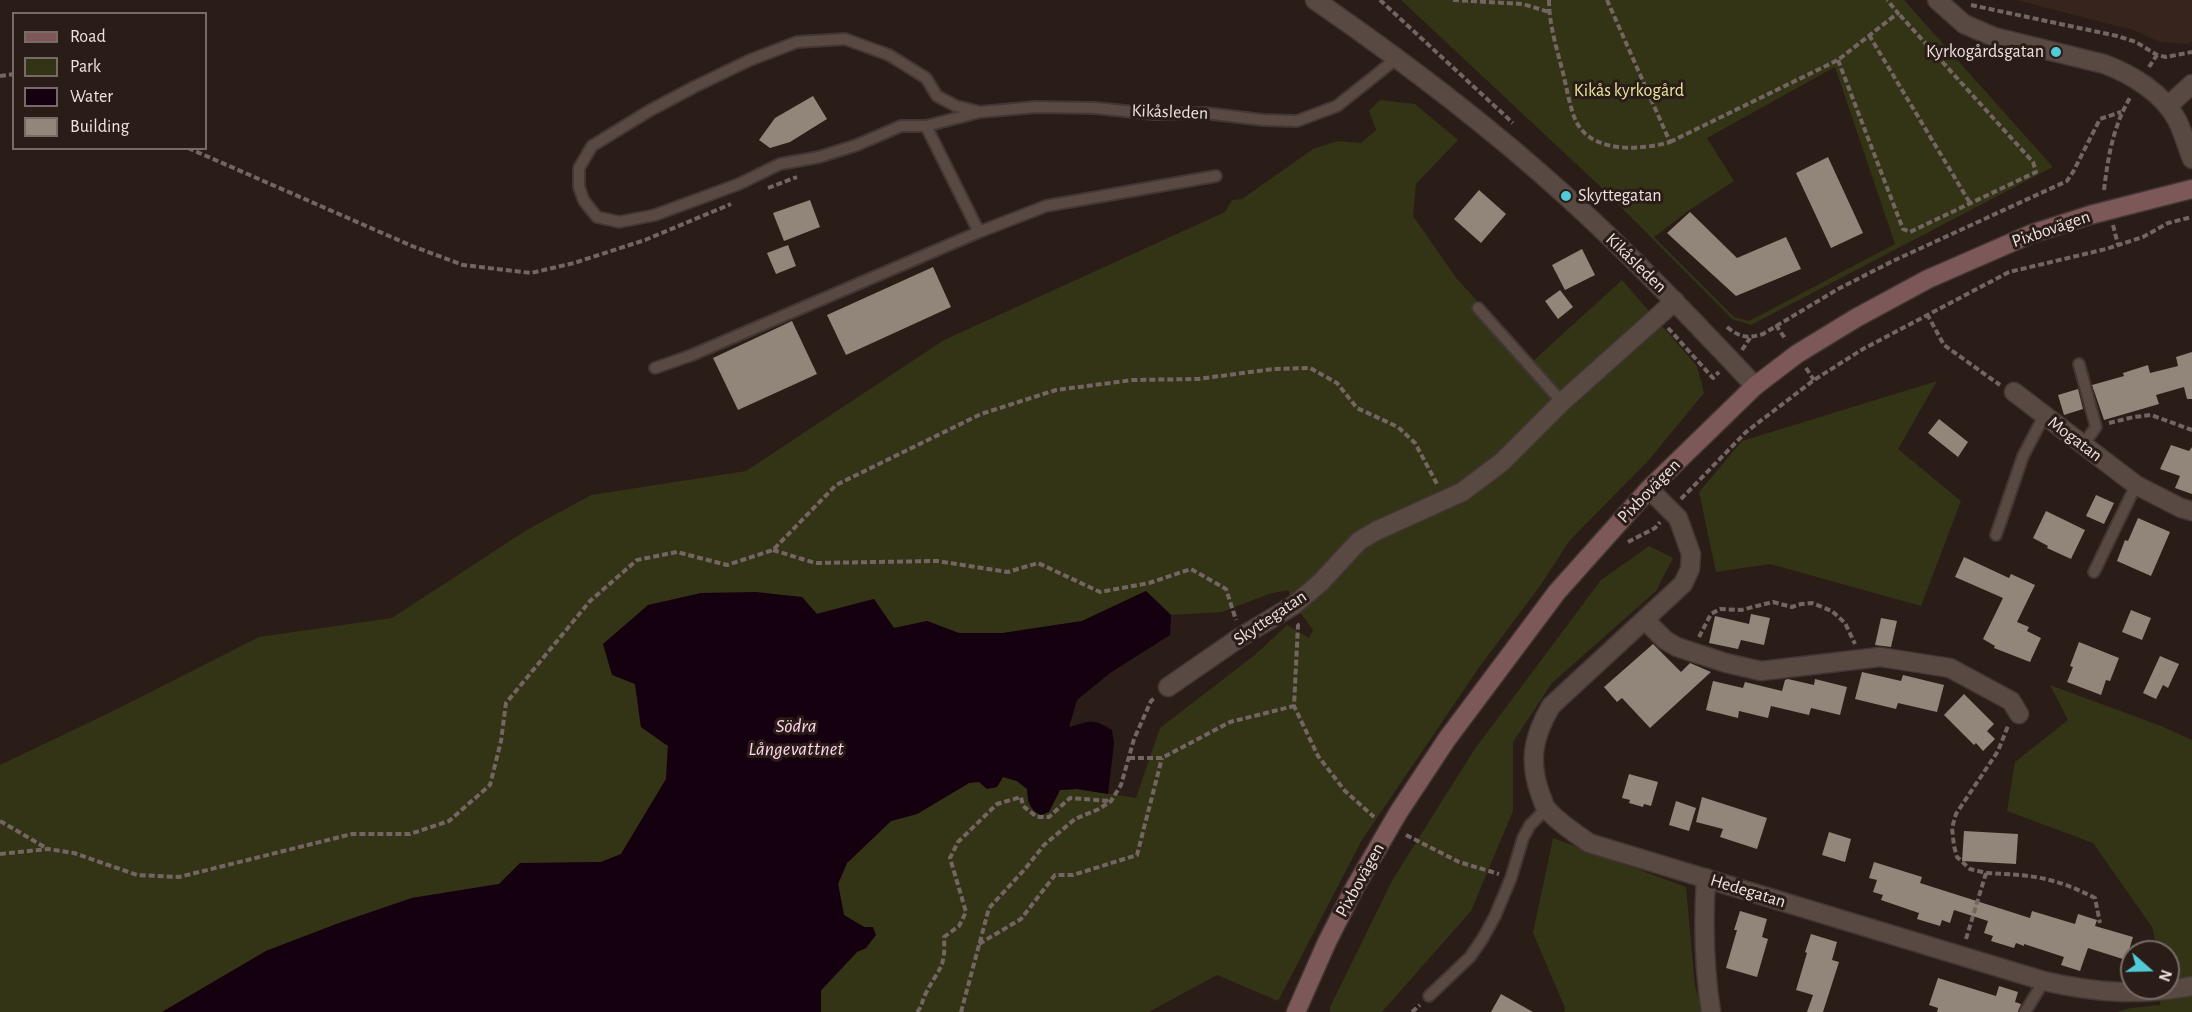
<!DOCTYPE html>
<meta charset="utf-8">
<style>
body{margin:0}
#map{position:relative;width:2192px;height:1012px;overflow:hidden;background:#2a1c17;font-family:"Alegreya Sans",sans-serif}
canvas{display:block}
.legend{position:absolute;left:12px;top:12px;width:195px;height:138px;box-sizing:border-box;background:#2a1c17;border:2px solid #786b67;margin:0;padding:8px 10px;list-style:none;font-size:18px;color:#ece2df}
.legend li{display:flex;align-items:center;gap:12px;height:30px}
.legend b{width:30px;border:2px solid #786b67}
.north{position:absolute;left:2120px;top:940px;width:60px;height:60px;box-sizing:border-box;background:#2a1c17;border:2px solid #786b67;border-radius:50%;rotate:110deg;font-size:16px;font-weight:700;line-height:24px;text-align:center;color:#ece2df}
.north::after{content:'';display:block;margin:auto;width:21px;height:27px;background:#52cbd8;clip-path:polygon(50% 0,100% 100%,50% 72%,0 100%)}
</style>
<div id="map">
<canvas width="2192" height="1012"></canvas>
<ul class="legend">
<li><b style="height:8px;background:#7d5858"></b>Road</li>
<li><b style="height:16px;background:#333315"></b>Park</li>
<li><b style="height:16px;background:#15000f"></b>Water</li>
<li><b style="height:16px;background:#918679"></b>Building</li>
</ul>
<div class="north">N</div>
</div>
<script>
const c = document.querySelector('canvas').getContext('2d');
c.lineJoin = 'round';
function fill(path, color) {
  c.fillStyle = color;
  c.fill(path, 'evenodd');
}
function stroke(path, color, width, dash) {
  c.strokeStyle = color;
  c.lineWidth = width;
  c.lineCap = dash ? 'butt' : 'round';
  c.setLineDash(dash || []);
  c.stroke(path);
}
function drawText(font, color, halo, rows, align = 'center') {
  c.font = font + ' "Alegreya Sans",sans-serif';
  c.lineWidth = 6;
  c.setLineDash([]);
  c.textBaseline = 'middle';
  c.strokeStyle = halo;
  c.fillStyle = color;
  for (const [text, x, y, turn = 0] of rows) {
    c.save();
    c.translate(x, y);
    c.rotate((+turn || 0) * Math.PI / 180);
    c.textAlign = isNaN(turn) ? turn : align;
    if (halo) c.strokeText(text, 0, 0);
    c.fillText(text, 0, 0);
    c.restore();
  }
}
fill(new Path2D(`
 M2016 0H2192V41L2189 44 2160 42 2133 30Z`), '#37241c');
fill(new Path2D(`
 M1401 0H1904L2053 167 1751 325 1732 319 1604 190ZM1835 67 1895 244 1749 321 1734 317 1654 237 1691 209 1734 181 1707 138Z
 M1380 100 1415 104 1458 140 1416 184 1413 216 1457 279 1533 361 1622 280 1697 366 1704 393 1648 461 1570 540 1540 586 1478 669 1362 840 1278 1001 1217 975 1149 1012H821V991L857 952 866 948 864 927 844 915 838 884 847 863 891 821 917 814 969 783 1003 777 1017 781 1027 789 1028 803 1049 812 1059 790 1077 789 1136 798 1160 728 1256 654 1287 625 1309 638 1313 630 1297 608 1288 590 1269 594 1222 612 1171 615 1146 591 1082 621 1003 633H959L927 621 894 628 873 599 816 614 635 684 641 727 668 746 666 779 621 854 601 862 520 864 499 884 412 898 339 923 266 951 162 1012H0V765L113 711 259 637 392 618 525 531 591 495 746 471 944 340 1225 212 1232 200 1242 199 1313 149 1338 141 1361 143 1376 130 1369 111Z
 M1937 381 1898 449 1961 501 1921 606 1770 564 1716 572 1699 492 1742 441Z
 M1649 546 1673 558 1656 591 1552 683 1513 742V811L1471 911 1382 1012H1330V1007L1393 879 1474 750 1601 580Z
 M2050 685 2161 726 2192 740V1012H2117L2131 1008 2160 1005 2161 988H2168V952H2158L2152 927 2093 843 2007 811 2015 762 2068 720Z
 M1553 838 1686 887 1695 986 1703 1012H1564L1565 1008 1533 933Z`), '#333315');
fill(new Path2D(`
 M1146 591 1171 615 1170 635 1110 673 1077 700 1069 727C1088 722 1092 717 1112 730L1114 743 1108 794 1077 789 1060 790 1049 812 1041 815C1029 810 1028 801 1027 789L1017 781 1003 777 997 787 987 789 979 782 969 783 917 814 891 821 847 863 838 884 844 915 864 927H873L876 935 866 948 857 952 821 990V1012H162L266 951 339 923 412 898 499 884 520 863 601 862 621 854 666 779 668 746 641 727 635 684 612 675 603 644 648 605 701 593 756 592 802 597 817 614 874 599 894 628 927 621 959 633H1003L1082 621Z`), '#15000f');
fill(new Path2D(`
 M813 96 827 119 790 142 770 148 759 140 775 118Z
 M1828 157 1863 233 1831 248 1796 173Z
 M1479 190 1506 214 1481 243 1454 219Z
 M810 200 820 227 784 241 773 213Z
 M1690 212 1737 258 1786 237 1801 269 1736 296 1667 233Z
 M788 245 796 266 776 274 767 253Z
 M1582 249 1595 275 1565 290 1552 265Z
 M933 267 951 307 846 355 827 315Z
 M1560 290 1573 307 1558 319 1545 301Z
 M792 321 817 374 738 410 713 358Z
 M2192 352V399H2187L2184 387 2156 395 2159 404 2104 420 2092 385 2124 376 2123 373 2148 365 2150 373 2178 366 2176 357Z
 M2078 389 2083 409 2064 415 2058 395Z
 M1939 419 1968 442 1958 457 1928 433Z
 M2171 445 2189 451 2192 447V494L2175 488 2180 476 2160 469Z
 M2096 495 2114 503 2104 524 2086 516Z
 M2046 511 2085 530 2071 559 2047 548 2048 546 2033 538Z
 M2138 518 2170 532 2151 576 2117 561 2125 540 2128 541Z
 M1964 557 2009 578 2011 574 2035 585 2017 622 2029 627 2027 631 2041 638 2030 662 1994 648 1995 646 1983 639 2003 598 1955 577Z
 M2131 610 2151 618 2142 640 2122 632Z
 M1751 614 1770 618 1764 645 1741 640 1738 649 1709 643 1715 616 1749 624Z
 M1881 618 1897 621 1891 647 1875 645Z
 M2079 642 2119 658 2110 681 2106 680 2101 695 2067 682 2073 667 2070 666Z
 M1653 644 1681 672 1690 663 1711 672 1650 728 1622 698 1617 702 1604 687Z
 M2160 656 2179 664 2168 688 2163 685 2156 699 2143 693Z
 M1862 672 1901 681 1903 675 1944 685 1937 712 1898 703 1896 709 1855 699Z
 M1788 679 1814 685 1815 679 1847 687 1840 715 1811 708 1809 715 1771 706 1768 718 1739 711 1738 718 1706 710 1713 681 1743 688 1745 682 1782 691 1785 680Z
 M1964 694 1994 724 1987 731 1995 739 1983 751 1976 743 1974 745 1944 715Z
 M1629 774 1658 782 1651 806 1644 804 1643 807 1629 803 1630 800 1622 798Z
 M1702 797 1767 818 1757 849 1720 837 1723 829 1696 822Z
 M1676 801 1696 808 1689 831 1669 825Z
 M1964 831 2018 834 2016 864 1962 861Z
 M1829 832 1851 839 1845 862 1822 855Z
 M1874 862 1922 877 1920 883 2030 918 2032 911 2075 924 2078 914 2097 920 2095 926 2133 937 2126 960 2088 948 2080 971 2061 965 2064 957 2024 944V946L2016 943 2014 948 1991 941 1993 936 1984 933 1988 921 1954 910 1950 923 1942 920 1940 926 1917 919 1919 913 1881 900 1883 895 1873 892 1877 880 1869 878Z
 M1740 911 1767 919 1762 937 1768 939 1757 977 1726 968 1737 930H1734Z
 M1811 934 1837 942 1832 960 1839 962 1823 1012H1807L1813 995 1796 990 1807 953 1805 952Z
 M1938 978 1996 996 1999 986 2018 992 2015 1002 2021 1004 2018 1012H1937L1938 1008 1929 1005Z
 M1501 994 1533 1012H1491Z`), '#918679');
const lane = new Path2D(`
 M980 112 956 106 937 96 926 78 889 55 845 39 797 42 750 60 694 87 649 111 592 146 579 168V187L584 201 597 217 619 222 655 215 739 184 780 164 819 157 857 145 901 126H926L980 112 1036 107 1095 108 1154 114 1205 113 1263 120 1297 121 1337 106 1396 59
 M926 126 979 232
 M1478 308 1562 402
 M2079 364 2096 427 2083 445
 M655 368 692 355 979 232 1046 206 1216 176
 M1996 535 2023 456 2044 416
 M2094 572 2136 485
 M1429 996 1470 957 1483 938 1495 916 1511 878 1523 838 1530 825 1546 809
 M2025 1012 2044 981`);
const street = new Path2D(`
 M1315 0C1402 60 1488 125 1566 196 1632 256 1694 321 1755 386
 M1937 0 1964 24 1994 37 2104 64C2131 74 2163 93 2177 120 2183 132 2187 146 2192 159
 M2168 106 2192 84
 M2014 392 2136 485 2181 508 2192 511
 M1649 489 1678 518 1691 554 1690 569 1683 584 1551 706C1533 737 1528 761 1541 796 1543 800 1544 806 1546 808 1555 820 1575 833 1589 843L2044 981C2096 993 2139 996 2192 986
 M1645 620 1665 640 1677 647 1726 663 1761 671 1880 657 1950 668 2011 701 2019 714
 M1168 687 1239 638 1294 605 1320 583 1359 541 1376 531 1462 492 1502 462 1562 402 1675 301
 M1706 878C1703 924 1704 967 1711 1012`);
const secondary = new Path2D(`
 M1296 1012 1327 942 1355 887 1398 813 1447 739 1557 592 1649 489 1755 386 1797 354 1856 318 1928 279 2031 234 2090 215 2192 189`);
stroke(lane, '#423734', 14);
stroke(street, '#423734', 21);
stroke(secondary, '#423734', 21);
stroke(new Path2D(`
 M1380 0 1513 123
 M1453 0 1523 4 1549 12
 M1549 0C1549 23 1556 46 1562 69 1566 83 1570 111 1577 123 1594 154 1642 150 1670 142L1607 0
 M1971 5 2117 36 2136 42 2157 55 2166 57 2192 52
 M1869 35 1970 203
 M1838 60 1903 229 1910 232 2036 172 2033 162 1898 13
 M2149 67 2157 55
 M0 76 14 74
 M1670 142 1838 60 1898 13 1887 0
 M188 148 412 246 463 265 531 273 574 263 645 240 731 204
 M768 188 797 177
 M2104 190C2108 157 2113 126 2131 96
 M2113 225 2118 245
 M1927 314 1944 345 2000 385
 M1776 325 1786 340
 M1727 327C1739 337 1748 339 1763 334L1838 289 1893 261 2067 181 2073 172 2100 119 2121 112
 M1668 328 1713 378 1719 372
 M1742 350 1750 338
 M1806 368 1814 380
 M2109 423 2134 417 2151 415 2192 430
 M1681 499 1746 432 1814 380 1863 349 2009 272 2106 249 2143 237 2168 223 2192 217
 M1628 542 1655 528 1660 522
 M773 550 815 563 937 561 1008 572 1038 563 1100 592 1149 583 1191 569 1226 589 1236 620
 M1297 624 1298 625 1294 706 1318 756 1345 791 1374 817
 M1699 637 1711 614 1720 609 1741 610 1773 602 1792 607 1801 604 1812 603 1832 611 1845 623 1855 644
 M1129 758H1162L1230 722 1294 706
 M0 821 48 849
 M1406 835 1459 862 1499 874
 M0 854 48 849 74 853 137 875 179 877 352 834H410L449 821 490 785 501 741 506 703 590 601 637 560 677 552 727 565 773 550 836 485 981 414 1056 390 1133 380 1198 379 1273 369 1310 368 1337 383 1357 408 1398 427 1415 443 1437 484
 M1986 873C2032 875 2054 877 2095 898L2100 923
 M1966 939 1986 873 1970 869 1957 857 1954 846 1952 828 1956 814 1998 751 2008 726
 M979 944 1021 919 1055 875H1073L1137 855 1162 758
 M917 1012C922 1007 922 1001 925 995 938 968 946 970 944 937L959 926 966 912 950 858 958 842 997 804 1021 797 1023 806 1037 817H1049L1070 798 1110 801
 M961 1012 989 908 1025 869 1044 845 1075 819 1099 809 1111 801 1121 785 1134 739 1151 701 1156 697
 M1412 1012 1420 1005`), '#736662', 4, [6, 3]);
stroke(lane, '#594943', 10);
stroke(street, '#594943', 18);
stroke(secondary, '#7d5858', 18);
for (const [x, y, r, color] of [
 [2056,52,6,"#52cbd8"],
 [1566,196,6,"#52cbd8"]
]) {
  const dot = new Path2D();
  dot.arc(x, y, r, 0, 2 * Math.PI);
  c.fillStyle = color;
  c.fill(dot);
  stroke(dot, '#2a1c17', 2);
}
drawText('18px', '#ece2df', '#2a1c17', [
 ["Kyrkogårdsgatan",2044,52],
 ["Skyttegatan",1578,196,"left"]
], 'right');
drawText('18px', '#e9e89d', '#2a1c17', [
 ["Kikås kyrkogård",1629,91]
]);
drawText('18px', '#ece2df', '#2a1c17', [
 ["Kikåsleden",1170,112,2],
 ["Pixbovägen",2051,229,-19],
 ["Kikåsleden",1636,263,44],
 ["Mogatan",2075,439,37],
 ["Pixbovägen",1649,491,-46],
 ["Skyttegatan",1270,618,-34],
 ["Pixbovägen",1360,880,-61],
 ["Hedegatan",1748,891,17]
]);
drawText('italic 20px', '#fdd5f0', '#2a1c17', [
 ["Södra",796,726],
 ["Långevattnet",796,749]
]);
</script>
